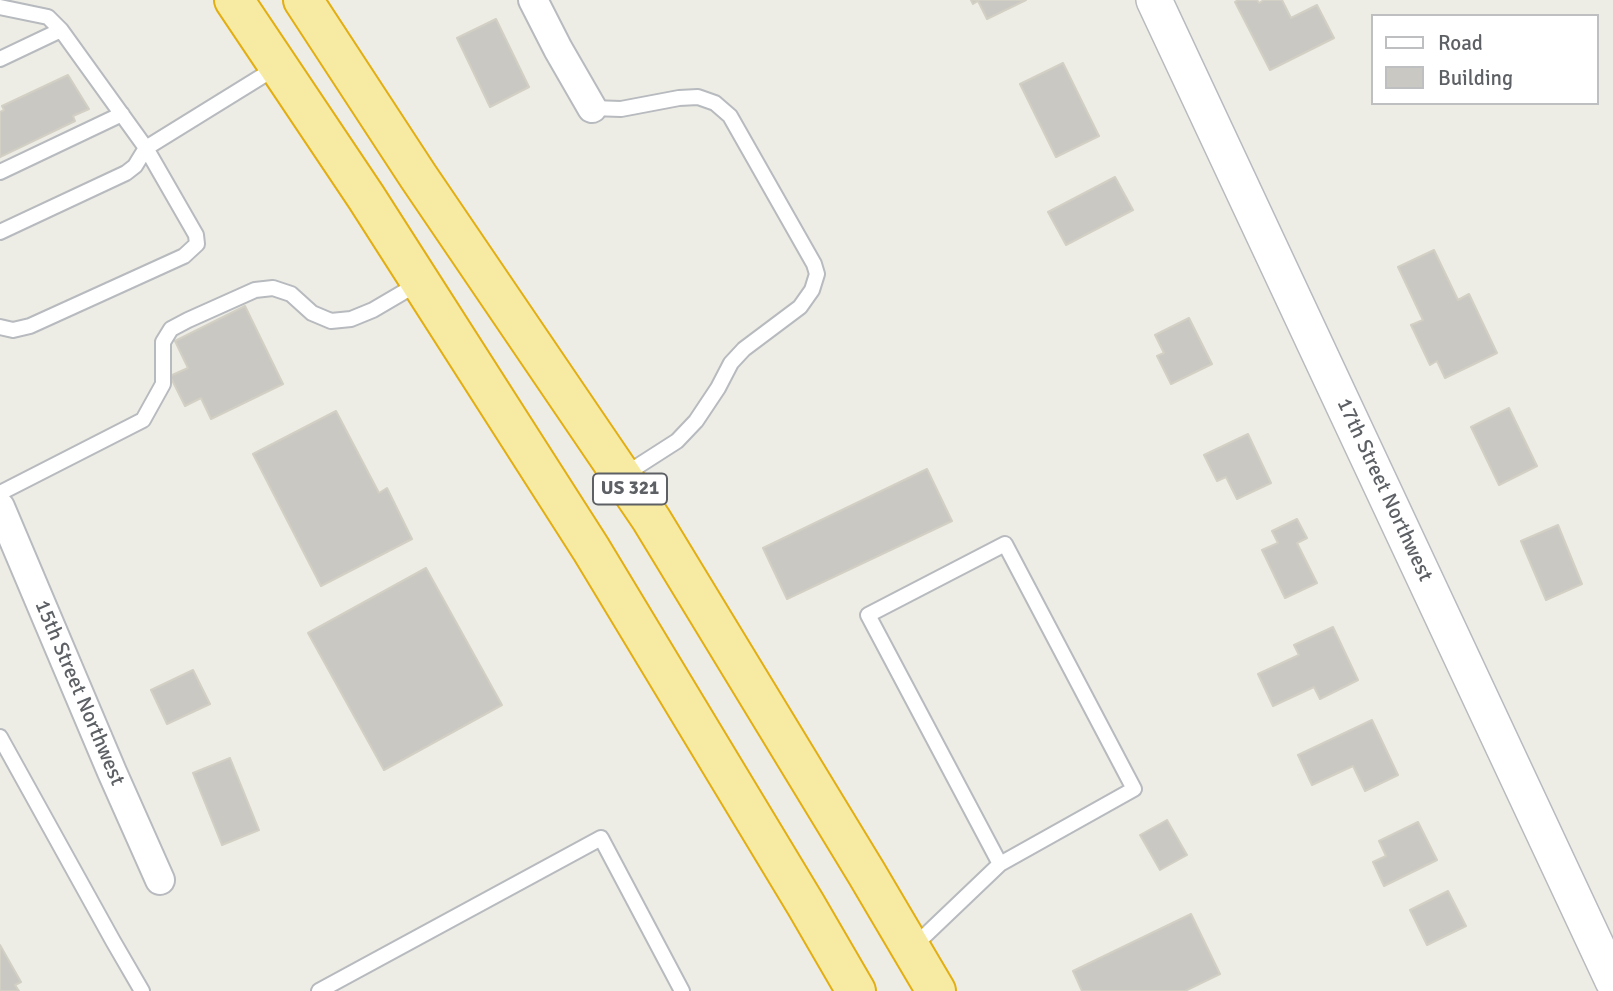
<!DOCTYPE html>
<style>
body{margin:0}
#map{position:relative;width:1613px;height:991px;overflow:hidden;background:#eeede5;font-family:Signika,sans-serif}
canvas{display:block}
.legend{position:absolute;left:1371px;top:14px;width:228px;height:91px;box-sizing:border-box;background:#fff;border:2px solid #bebfc1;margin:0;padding:9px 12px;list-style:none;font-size:21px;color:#5d6064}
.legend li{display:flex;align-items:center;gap:14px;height:35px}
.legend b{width:35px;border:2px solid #bebfc1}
</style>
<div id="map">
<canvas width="1613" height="991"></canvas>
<ul class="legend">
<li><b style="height:9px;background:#fff"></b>Road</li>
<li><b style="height:19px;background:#cac8c2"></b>Building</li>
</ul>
</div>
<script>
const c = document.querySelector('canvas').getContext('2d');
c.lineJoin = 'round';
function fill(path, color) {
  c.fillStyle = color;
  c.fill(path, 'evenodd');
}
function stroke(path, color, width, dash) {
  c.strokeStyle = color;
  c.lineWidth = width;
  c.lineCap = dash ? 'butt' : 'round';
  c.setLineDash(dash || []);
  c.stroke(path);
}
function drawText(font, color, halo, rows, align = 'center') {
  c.font = font + ' Signika,sans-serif';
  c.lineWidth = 7;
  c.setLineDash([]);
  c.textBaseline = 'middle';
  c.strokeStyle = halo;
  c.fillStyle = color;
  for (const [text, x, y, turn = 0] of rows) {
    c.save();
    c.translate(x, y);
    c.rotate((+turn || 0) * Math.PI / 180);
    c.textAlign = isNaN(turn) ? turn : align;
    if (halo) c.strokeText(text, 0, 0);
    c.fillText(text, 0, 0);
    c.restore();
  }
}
const building = new Path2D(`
 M971 0H1026L987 19 978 1 973 4Z
 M1238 0H1257L1259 3 1264 0H1282L1291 18 1317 5 1334 38 1270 70 1235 2Z
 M496 19 529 87 490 107 457 38Z
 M1063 63 1099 136 1056 157 1020 84Z
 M68 75 89 109 73 116 75 121 0 157V112L4 110 2 106Z
 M1115 177 1133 210 1066 245 1048 212Z
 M1434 250 1458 300 1469 294 1497 353 1445 378 1437 361 1430 365 1411 325 1423 320 1398 267Z
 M245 306 283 384 211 419 201 398 185 406 170 376 188 368 175 341Z
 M1189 318 1212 364 1171 384 1157 356 1164 353 1155 335Z
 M1509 408 1537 466 1499 485 1471 427Z
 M336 411 379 493 387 488 412 539 321 586 253 454Z
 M1248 434 1271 483 1237 499 1226 477 1217 481 1204 455Z
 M927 469 952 521 787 599 763 548Z
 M1297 519 1307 538 1297 543 1317 583 1285 598 1262 550 1278 543 1272 531Z
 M1558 525 1582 584 1546 600 1521 541Z
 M426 568 502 705 384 770 308 633Z
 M1333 627 1358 680 1320 699 1314 687 1273 706 1258 674 1299 655 1294 645Z
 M193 670 210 704 167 724 151 690Z
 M1372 720 1398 775 1365 791 1353 766 1312 785 1298 755Z
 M230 758 259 830 222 845 193 773Z
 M1167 820 1187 855 1160 870 1140 835Z
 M1418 822 1437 860 1384 886 1373 862 1386 856 1379 841Z
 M1448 891 1466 926 1427 945 1410 910Z
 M1191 914 1220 974 1185 991H1082L1073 971Z
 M0 945 21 982 15 985 19 991H0Z`);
fill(building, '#cac8c2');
stroke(building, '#d2cfc4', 2);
const service = new Path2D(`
 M0 7 48 17 61 30 146 148 196 235 197 244 184 256 30 326 13 330 0 327
 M0 59 61 30
 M592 108 621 109 679 98 698 97 715 103 730 116 814 264 817 274 812 290 800 307 744 349 731 363 718 388 696 421 677 441 624 475
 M0 172 122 114
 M0 232 126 173 135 166 146 148 277 67
 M0 493 143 420 163 384V342L171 329 188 320 255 290 273 288 291 294 312 313 331 321 351 319 373 310 419 283
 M0 737 113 941 142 991
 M912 948 1000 864 1134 789 1005 544 868 615 1000 864
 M319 991 601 838 682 991`);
const minor = new Path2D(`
 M533 0 558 49 592 108
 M0 507 112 772 160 880`);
const tertiary = new Path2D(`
 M1154 0 1613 981`);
const trunk = new Path2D(`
 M234 0 366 197 591 549 806 905 856 991
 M303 0 418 176 651 519 867 874 936 991`);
stroke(service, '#b7babe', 18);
stroke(minor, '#b7babe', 32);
stroke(tertiary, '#b7babe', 38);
stroke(trunk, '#e2ae11', 42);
stroke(service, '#fff', 14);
stroke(minor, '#fff', 28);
stroke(tertiary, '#fff', 35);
stroke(trunk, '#f7eaa2', 38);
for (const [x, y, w] of [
 [630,489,74]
]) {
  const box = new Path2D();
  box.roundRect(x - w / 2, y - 15.5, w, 31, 5);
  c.fillStyle = '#fff';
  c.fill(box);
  stroke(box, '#5d6064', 2);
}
drawText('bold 19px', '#5d6064', null, [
 ["US 321",630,489]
]);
drawText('21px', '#5d6064', '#fff', [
 ["17th Street Northwest",1384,490,65],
 ["15th Street Northwest",79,693,67]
]);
</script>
